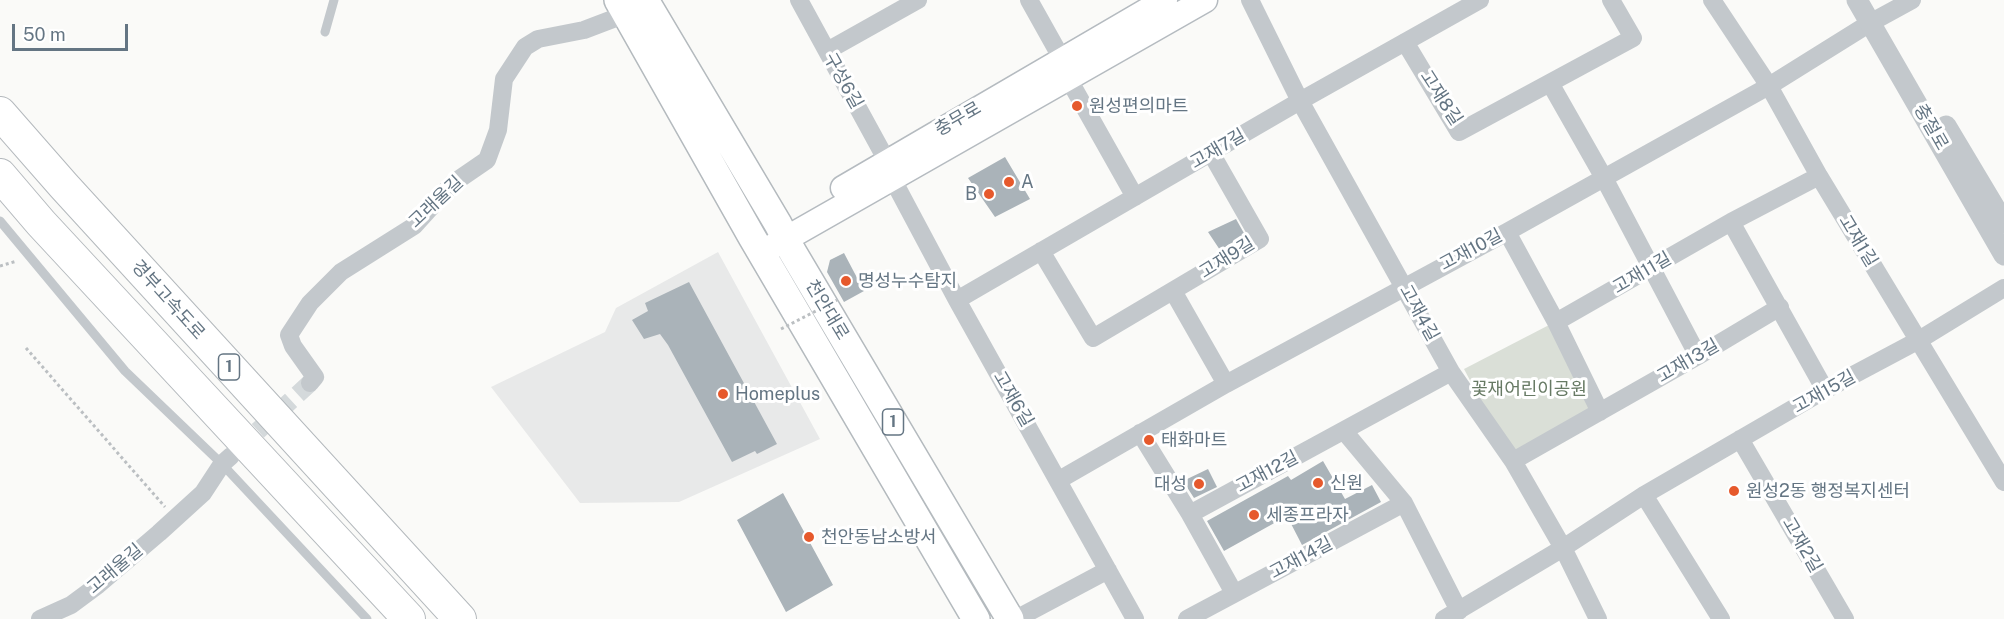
<!DOCTYPE html>
<meta charset="utf-8">
<style>
body{margin:0}
#map{position:relative;width:2004px;height:619px;overflow:hidden;background:#fafaf8;font-family:"Public Sans",sans-serif}
canvas{display:block}
.scale{position:absolute;left:12px;top:24px;width:116px;height:27px;box-sizing:border-box;border:3px solid #647583;border-top:0;padding-left:8px;font-size:18px;line-height:21px;white-space:nowrap;color:#647583;-webkit-text-stroke:4px #fff;paint-order:stroke}
</style>
<div id="map">
<canvas width="2004" height="619"></canvas>
<div class="scale">50 m</div>
</div>
<script>
const c = document.querySelector('canvas').getContext('2d');
c.lineJoin = 'round';
function fill(path, color) {
  c.fillStyle = color;
  c.fill(path, 'evenodd');
}
function stroke(path, color, width, dash) {
  c.strokeStyle = color;
  c.lineWidth = width;
  c.lineCap = dash ? 'butt' : 'round';
  c.setLineDash(dash || []);
  c.stroke(path);
}
function drawText(font, color, halo, rows, align = 'center') {
  c.font = font + ' "Public Sans","Noto Sans KR",sans-serif';
  c.lineWidth = 6;
  c.setLineDash([]);
  c.textBaseline = 'middle';
  c.strokeStyle = halo;
  c.fillStyle = color;
  for (const [text, x, y, turn = 0] of rows) {
    c.save();
    c.translate(x, y);
    c.rotate((+turn || 0) * Math.PI / 180);
    c.textAlign = isNaN(turn) ? turn : align;
    if (halo) c.strokeText(text, 0, 0);
    c.fillText(text, 0, 0);
    c.restore();
  }
}
fill(new Path2D(`
 M718 252 820 439 679 502 580 503 491 387 605 332 616 308Z`), '#e8e9e9');
fill(new Path2D(`
 M1551 324 1591 403 1589 411 1517 450 1505 447 1464 369Z`), '#dadfd7');
fill(new Path2D(`
 M1005 157 1030 199 995 217 968 178Z
 M1236 219 1245 235 1220 250 1208 232Z
 M844 253 864 291 844 302 827 272 830 260Z
 M689 282 777 444 757 454 755 451 732 462 668 345 660 334 644 339 632 320 648 311 645 303Z
 M1323 461 1345 499 1372 485 1381 502 1302 545 1287 516 1224 551 1207 521 1288 476 1291 480Z
 M1208 469 1217 487 1194 498 1183 481Z
 M783 493 833 585 786 612 737 520Z`), '#aab3b9');
stroke(new Path2D(`
 M238 449 310 383`), '#d4d9db', 18, [18, 9]);
const secondary = new Path2D(`
 M843 188 1165 0
 M768 249 1205 0`);
const primary = new Path2D(`
 M618 0 752 237 976 619
 M645 0 778 224 792 251 1010 619`);
const motorway = new Path2D(`
 M0 113 64 186 460 619
 M0 175 41 223 409 619`);
stroke(secondary, '#b5bbc0', 27);
stroke(primary, '#b4babe', 30);
stroke(motorway, '#b4b9bd', 34);
stroke(new Path2D(`
 M0 266 17 261
 M26 348 165 507`), '#bbbfc2', 3, [3, 3]);
stroke(new Path2D(`
 M325 32 334 0
 M0 221 125 371 222 464 367 619`), '#c3c8cc', 9);
stroke(new Path2D(`
 M799 0 887 161
 M1029 0 1062 59
 M1250 0 1300 101 1451 372 1513 461 1563 548 1598 619
 M1712 0 1769 86 1819 176 2004 482
 M1405 42 1459 132 1633 38 1611 0
 M827 51 918 0
 M1068 78 1135 197
 M1550 83 1604 178 1698 356
 M892 178 957 300 1135 619
 M1731 222 1825 390
 M1507 232 1556 322 1600 412
 M1041 251 1093 338 1260 239 1211 153
 M1173 291 1226 384
 M957 300 1300 101 1480 0
 M1556 322 1731 222 1819 176
 M310 383 315 377 293 346 289 335 310 303 341 272 414 226 452 184 487 160 498 130 504 79 525 47 538 39 584 30 626 14
 M1344 431 1404 503 1459 611
 M1140 433 1190 514 1234 593
 M1740 439 1845 619
 M1513 461 1698 356 1780 307
 M1059 480 1226 384 1507 232 1769 86 1870 23 1912 0
 M1644 495 1721 619
 M1190 514 1451 372
 M40 619 71 605 98 585 159 533 203 493 222 464 231 456
 M1016 619 1108 570
 M1187 619 1404 503
 M1444 619 1563 548 1644 495 1825 390 1919 340 2004 288`), '#c3c8cc', 18);
stroke(new Path2D(`
 M1857 0 2004 255
 M1946 126 2004 223`), '#c3c8cc', 21);
stroke(secondary, '#fff', 24);
stroke(primary, '#fff', 27);
stroke(motorway, '#fff', 32);
stroke(new Path2D(`
 M781 329 839 299`), '#bbbfc2', 3, [3, 3]);
for (const [x, y, r, color] of [
 [1077,106,6,"#e6592c"],
 [1009,182,6,"#e6592c"],
 [989,194,6,"#e6592c"],
 [846,281,6,"#e6592c"],
 [723,394,6,"#e6592c"],
 [1149,440,6,"#e6592c"],
 [1318,483,6,"#e6592c"],
 [1199,484,6,"#e6592c"],
 [1734,491,6,"#e6592c"],
 [1254,515,6,"#e6592c"],
 [809,537,6,"#e6592c"]
]) {
  const dot = new Path2D();
  dot.arc(x, y, r, 0, 2 * Math.PI);
  c.fillStyle = color;
  c.fill(dot);
  stroke(dot, '#fff', 2);
}
for (const [x, y, w] of [
 [229,367,21],
 [893,422,21]
]) {
  const box = new Path2D();
  box.roundRect(x - w / 2, y - 13, w, 26, 4.5);
  c.fillStyle = '#fff';
  c.fill(box);
  stroke(box, '#647583', 1.5);
}
drawText('bold 16px', '#647583', null, [
 ["1",229,367],
 ["1",893,422]
]);
drawText('18px', '#647583', '#fff', [
 ["구성6길",843,81,61],
 ["고재8길",1441,98,57],
 ["충무로",958,119,-30],
 ["충절로",1931,127,60],
 ["고재7길",1218,149,-30],
 ["고래울길",436,202,-43],
 ["고재1길",1858,241,59],
 ["고재10길",1471,250,-28],
 ["고재9길",1227,258,-32],
 ["고재11길",1642,273,-30],
 ["경부고속도로",168,300,48],
 ["천안대로",827,310,59],
 ["고재4길",1419,313,61],
 ["고재13길",1688,361,-30],
 ["고재15길",1824,392,-29],
 ["고재6길",1013,399,60],
 ["고재12길",1267,472,-28],
 ["고재2길",1802,545,60],
 ["고재14길",1301,558,-28],
 ["고래울길",115,569,-40]
]);
drawText('18px', '#647583', '#fff', [
 ["원성편의마트",1089,106],
 ["A",1021,182],
 ["B",977,194,"right"],
 ["명성누수탐지",858,281],
 ["Homeplus",735,394],
 ["태화마트",1161,440],
 ["신원",1330,483],
 ["대성",1187,484,"right"],
 ["원성2동 행정복지센터",1746,491],
 ["세종프라자",1266,515],
 ["천안동남소방서",821,537]
], 'left');
drawText('18px', '#677a64', '#fff', [
 ["꽃재어린이공원",1529,389]
]);
</script>
